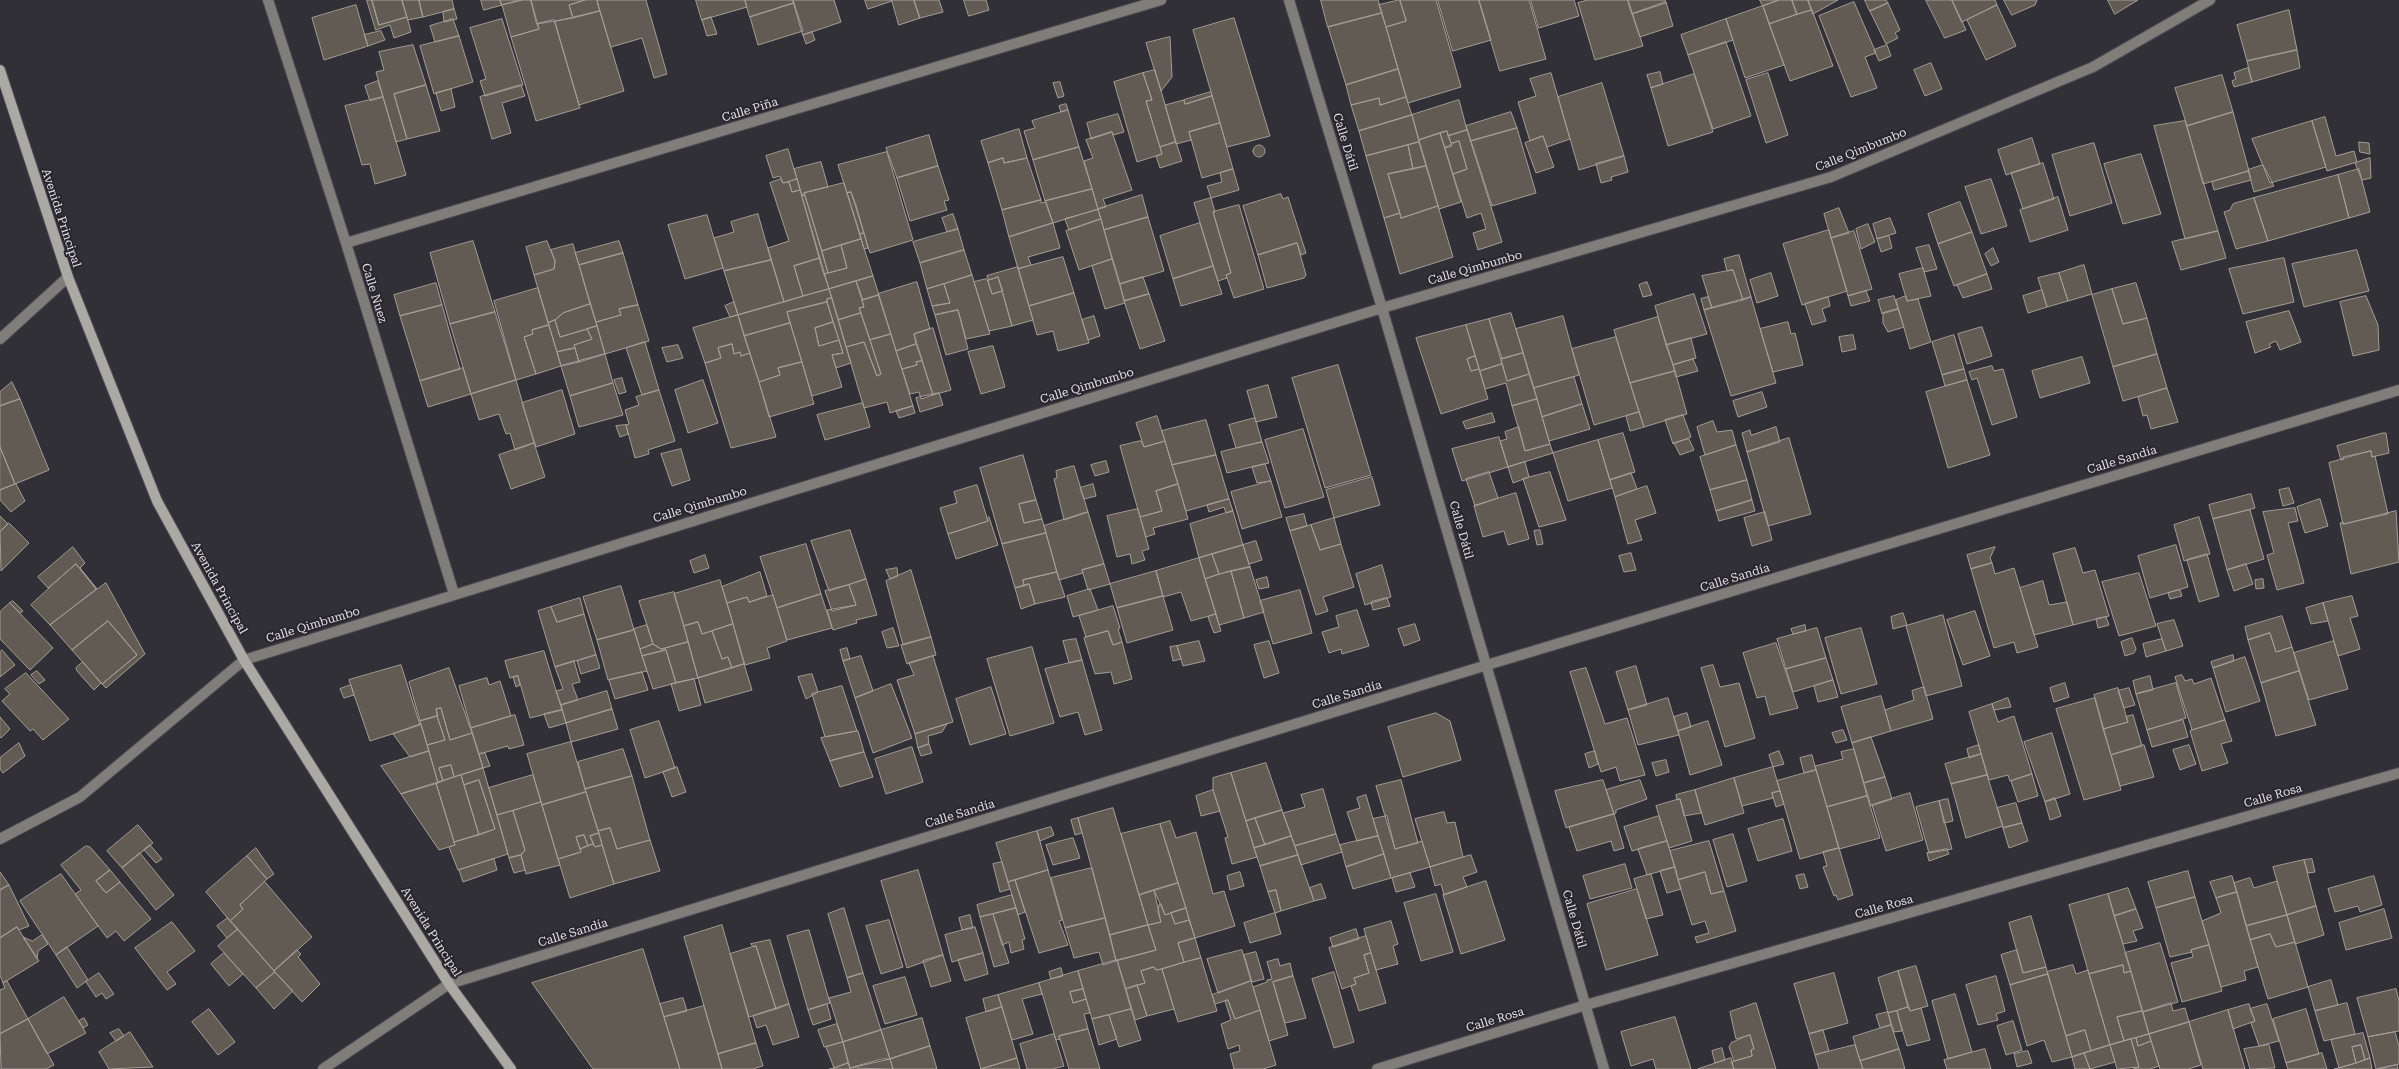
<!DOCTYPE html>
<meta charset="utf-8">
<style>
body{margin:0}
canvas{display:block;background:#323037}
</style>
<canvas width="2399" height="1069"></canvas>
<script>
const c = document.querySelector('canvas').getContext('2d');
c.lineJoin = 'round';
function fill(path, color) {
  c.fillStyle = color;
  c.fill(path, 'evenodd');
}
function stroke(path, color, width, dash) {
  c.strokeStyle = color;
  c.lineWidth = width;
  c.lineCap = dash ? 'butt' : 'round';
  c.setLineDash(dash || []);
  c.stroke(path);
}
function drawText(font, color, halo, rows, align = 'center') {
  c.font = font + ' "Roboto Serif",serif';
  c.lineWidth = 4;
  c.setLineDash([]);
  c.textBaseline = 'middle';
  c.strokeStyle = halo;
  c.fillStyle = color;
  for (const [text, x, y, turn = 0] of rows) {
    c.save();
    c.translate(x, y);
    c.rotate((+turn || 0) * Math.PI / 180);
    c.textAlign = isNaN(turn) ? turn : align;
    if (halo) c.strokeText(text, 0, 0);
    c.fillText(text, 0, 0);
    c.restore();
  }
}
const building = new Path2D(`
 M367 0H372L379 25 407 17 411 32 394 38 390 25 376 30Z
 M372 0H402L407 17 379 25Z
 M402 0H419L423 17 408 20Z
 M419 0H452L454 9 423 17Z
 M481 0H500L502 5 484 10Z
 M500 0H522L502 5Z
 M522 0H531L539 29 511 37 502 5Z
 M531 0H585L569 5 573 18 537 24Z
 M597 0 600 11 573 18 569 5 585 0Z
 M597 0H646L667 74 654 78 642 38 611 47Z
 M696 0H745L747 7 702 20Z
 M745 0H793L794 3 750 17Z
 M793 0H834L841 22 803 35Z
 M865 0H892V1L868 9Z
 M892 0H914L920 18 899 25Z
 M914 0H939L943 12 920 18Z
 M964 0H986L989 10 969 16Z
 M1321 0H1378L1382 13 1328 27Z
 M1400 0 1406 21 1386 27 1379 5Z
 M1400 0H1436L1461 87 1408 103 1386 27 1406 21Z
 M1438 0H1479L1491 40 1453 51Z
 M1479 0H1529L1546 59 1500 71Z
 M1531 0H1574L1579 16 1539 28Z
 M1588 0H1628L1643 46 1595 60 1578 3Z
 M1628 0H1665L1666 3 1632 14Z
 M1760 0H1779L1763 6Z
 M1779 0H1792L1797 14 1769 24 1763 6Z
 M1792 0H1808L1812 10 1797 14Z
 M1808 0H1838L1813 14Z
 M1865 0H1886L1888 3 1870 11Z
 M1926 0H1952L1966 30 1945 38Z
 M1952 0H1995L1997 5 1962 22Z
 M2004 0H2037L2035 5 2012 15Z
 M2108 0H2138L2115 14Z
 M1666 2 1673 26 1640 37 1632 14Z
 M1854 2 1876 53 1865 57 1877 88 1851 97 1819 16Z
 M794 3 803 31 758 45 750 17Z
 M1888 3 1900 30 1895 33 1898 38 1886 44 1870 11Z
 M356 5 368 46 324 60 312 18Z
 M1997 5 2016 46 1986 60 1967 20Z
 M1763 6 1784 65 1745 78 1726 19Z
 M454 9 457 19 444 22 443 12Z
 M1812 10 1833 66 1790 81 1769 24Z
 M2289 10 2297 50 2247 61 2237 25Z
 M600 11 624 91 579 105 555 22Z
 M1382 13 1398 69 1346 85 1328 27Z
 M711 17 717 34 707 36 702 20Z
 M1234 18 1270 136 1227 147 1193 30Z
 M453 19 459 36 435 42 430 26Z
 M502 19 523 85 485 96 480 81 486 79 470 28Z
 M1726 19 1733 40 1688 55 1681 35Z
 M554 20 580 108 536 121 511 37 539 29 537 24Z
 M381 31 385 40 368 46 364 35Z
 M812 32 815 40 806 44 803 35Z
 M459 36 473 82 434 94 420 46Z
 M1170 37 1172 77 1161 91 1146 43Z
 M1726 42 1751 116 1713 129 1688 55Z
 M413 45 426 85 394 94 407 139 396 142 376 72 384 70 379 52Z
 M1887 45 1891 56 1879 61 1874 50Z
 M2297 50 2300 68 2252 82 2247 61Z
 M1931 63 1942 89 1925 96 1914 70Z
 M2248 68 2252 82 2234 87 2232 81 2236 79 2234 73Z
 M1398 69 1406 97 1380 105 1379 98 1351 105 1346 85Z
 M1155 70 1176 142 1160 147 1146 101 1152 100 1143 73Z
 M1660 72 1663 84 1651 88 1647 75Z
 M1143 73 1152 100 1146 101 1162 154 1137 162 1114 82Z
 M1551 73 1570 139 1547 147 1543 136 1530 141 1518 102 1536 96 1530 79Z
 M1768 73 1788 135 1766 143 1746 80Z
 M1694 74 1713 132 1668 146 1651 88Z
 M2222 75 2233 112 2187 126 2175 88Z
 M378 81 383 97 370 101 365 86Z
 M1060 82 1064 96 1058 98 1053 83Z
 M1602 83 1624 156 1579 170 1558 97Z
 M426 85 440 131 407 139 394 94Z
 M521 85 525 96 502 103 511 133 492 139 480 97Z
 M451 89 455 107 441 111 436 93Z
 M1211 92 1212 96 1185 104 1184 100Z
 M1212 96 1220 123 1189 132 1191 140 1176 144 1165 105 1184 100 1185 104Z
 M383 97 406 175 375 184 370 164 362 165 345 106Z
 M1406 97 1412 115 1359 131 1351 105 1379 98 1380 105Z
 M1459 100 1467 130 1448 136 1447 131 1419 140 1412 115Z
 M1066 104 1068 110 1061 112 1059 106Z
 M1068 110 1079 147 1033 160 1024 131 1035 128 1032 121Z
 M1511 112 1517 128 1471 141 1466 126Z
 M2233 112 2249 171 2203 184 2187 126Z
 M1118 114 1124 132 1113 135 1112 132 1091 139 1087 123Z
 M1412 115 1419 142 1366 156 1359 131Z
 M2325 117 2336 156 2354 151 2357 162 2327 171 2312 121Z
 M2185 121 2218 231 2185 239 2154 126Z
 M2312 121 2326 167 2270 183 2252 139Z
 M1220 123 1233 169 1202 178 1189 132Z
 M1517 128 1536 193 1492 206 1471 141Z
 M1019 129 1027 158 1004 163 1003 158 988 163 981 141Z
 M1467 130 1502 242 1478 250 1473 233 1486 229 1481 213 1467 218 1453 174 1467 169 1459 141 1451 143 1448 136Z
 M1447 131 1452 146 1445 148 1440 133Z
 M1112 132 1132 190 1103 199 1106 207 1098 209 1084 161 1093 158 1086 140Z
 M1440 133 1461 202 1439 209 1419 140Z
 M929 135 938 166 897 178 886 148Z
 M1543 136 1554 167 1536 173 1525 143Z
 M2032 138 2040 164 2006 175 1998 150Z
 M1459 141 1467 169 1453 174 1445 148Z
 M1176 142 1182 161 1160 168 1156 156 1162 154 1160 147Z
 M1419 142 1426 166 1413 169 1408 145Z
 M2359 142 2369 143 2370 154 2360 152Z
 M2094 143 2112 203 2070 216 2052 155Z
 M1408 145 1413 169 1388 174 1400 213 1384 218 1366 156Z
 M1253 151a6 6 0 1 1 12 0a6 6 0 1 1-12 0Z
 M1079 147 1092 189 1045 201 1033 160Z
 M788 149 797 179 783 183 780 176 773 178 766 156Z
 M887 152 913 240 870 253 851 192 847 193 838 165Z
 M2141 154 2161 214 2123 224 2104 164Z
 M1624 156 1628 172 1611 177 1612 180 1601 183 1596 164Z
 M1003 158 1004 163 1027 158 1041 200 1002 210 988 163Z
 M2370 158 2371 178 2362 180 2355 163Z
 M821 162 828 187 804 193 805 195H802L794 169Z
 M2043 163 2054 199 2023 209 2011 173Z
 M2263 165 2274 186 2254 192 2248 170Z
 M938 166 949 200 944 201 947 210 910 221 897 178Z
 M1426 166 1438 206 1401 218 1388 174Z
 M1233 169 1239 190 1211 198 1207 186 1222 182 1220 173Z
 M2359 169 2370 212 2349 218 2338 175Z
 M2249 171 2251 180 2214 190 2212 182Z
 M2338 175 2349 218 2268 241 2254 198Z
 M781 179 783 183 789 182 792 192 800 190 820 258 794 266 803 296 784 302 768 248 789 241 770 183Z
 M797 179 800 190 792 192 789 182Z
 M1991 179 2007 226 1981 234 1965 187Z
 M844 183 861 239 822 251 804 193Z
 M1092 189 1098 209 1053 223 1045 201Z
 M851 192 856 205 864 233 860 234 847 193Z
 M1281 194 1283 199 1288 197 1306 253 1301 255 1297 243 1258 255 1243 206Z
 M802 195H805L828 273 824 274Z
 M1142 195 1148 217 1104 230 1098 209Z
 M2058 197 2068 230 2030 242 2020 210Z
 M1211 198 1215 212H1213L1231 273 1226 275 1227 278 1218 281 1194 203Z
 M2254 198 2268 241 2236 249 2224 212 2230 210 2233 204Z
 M1041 200V203L1046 202 1053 223 1009 237 1002 210Z
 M1960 202 1972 232 1938 244 1928 214Z
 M1239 205 1264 289 1234 298 1226 275 1231 273 1213 212Z
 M1438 206 1453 257 1400 274 1384 218 1400 213 1401 218Z
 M1839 208 1849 233 1831 238 1824 214Z
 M1098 210 1101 219 1069 230 1065 219Z
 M758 214 771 260 724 271 714 238 734 232 731 222Z
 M953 214 958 229 947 232 942 218Z
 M707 215 723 268 685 279 668 225Z
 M1148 217 1164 271 1120 284 1104 230Z
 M1890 218 1896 233 1877 239 1873 224Z
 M1101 219 1112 259 1079 270 1066 231Z
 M1053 223 1060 248 1028 257 1031 265 1018 269 1009 237Z
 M1200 223 1213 266 1173 279 1160 236Z
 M1868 224 1875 242 1861 249 1856 229Z
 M958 229 964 250 920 263 913 242Z
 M1829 230 1847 291 1802 305 1783 244Z
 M1854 231 1872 289 1848 296 1831 238Z
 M2218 231 2226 258 2181 270 2172 242Z
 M1972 232 1987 274 1954 286 1938 244Z
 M864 233 868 248 864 249 860 234Z
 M1889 236 1892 248 1881 252 1877 239Z
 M861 239 873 276 829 289 824 274 847 268 841 245Z
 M473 241 495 312 450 324 430 253Z
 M547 241 555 261 554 269 534 275 526 247Z
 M619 241 623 253 579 265 575 253Z
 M1297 243 1306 275 1304 278 1267 288 1258 255Z
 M573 244 590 304 563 313 555 320 548 323 534 275 554 269 555 261 551 250Z
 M841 245 847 268 828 273 822 251Z
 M1929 245 1937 269 1924 272 1916 248Z
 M1993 248 1999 262 1991 266 1985 254Z
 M964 250 972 275 927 289 920 263Z
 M2357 250 2369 291 2304 307 2292 264Z
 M623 253 638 305 619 309 621 315 596 322 579 265Z
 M1739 255 1751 297 1743 300 1733 270 1727 271 1724 259Z
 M1063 257 1074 293 1029 306 1018 269Z
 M820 258 829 289 803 296 794 266Z
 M2284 258 2294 302 2243 314 2229 269Z
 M1112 259 1125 303 1105 309 1092 266Z
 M771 260 784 302 738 315 724 271Z
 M2084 265 2092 294 2068 301 2059 273Z
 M1213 266 1222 294 1181 306 1173 279Z
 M1018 267 1033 320 1012 326 998 277 989 280 987 276Z
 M1923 268 1931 296 1907 301 1899 274Z
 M1733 270 1743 300 1712 308 1702 276Z
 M1771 273 1778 296 1757 303 1750 280Z
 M2059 273 2068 301 2047 307 2038 278Z
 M1987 274 1992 289 1963 298 1957 285Z
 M972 275 990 334 966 339 958 310 935 315 932 306 950 303 944 284Z
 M873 276 879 295 863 300 856 281Z
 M998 277 1003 291 992 294 988 281Z
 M1143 277 1149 294 1124 301 1120 284Z
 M987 279 992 294 1002 291 1012 326 989 331 974 282Z
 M856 281 864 307 859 308 861 313 838 320 829 289Z
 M917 282 930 329 914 334 916 344 896 351 878 294Z
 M1647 282 1652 295 1643 297 1639 285Z
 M436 283 442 305 400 316 394 295Z
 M2136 283 2147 318 2123 324 2112 289Z
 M944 284 950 303 932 306 927 289Z
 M538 288 549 325 532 330 533 334 524 337 536 374 516 380 494 301Z
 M829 289 832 298 827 299V302L787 312 790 323 744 336 738 315Z
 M2112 289 2123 324 2147 318 2157 354 2113 367 2092 295Z
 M2042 290 2047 307 2028 313 2023 296Z
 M1866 291 1870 301 1851 306 1848 296Z
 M1074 293 1089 343 1058 351 1053 331 1037 335 1029 306Z
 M1149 294 1165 341 1140 349 1124 301Z
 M1694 294 1707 334 1666 345 1655 306Z
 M879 295 891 334 870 340 859 308 864 307 862 300Z
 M1894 296 1898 309 1882 314 1878 300Z
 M1906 296 1907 301 1918 299 1931 342 1910 349 1896 300Z
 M2366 296 2378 325 2379 350 2353 356 2340 302Z
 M1708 297 1712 308 1704 310 1701 299Z
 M1751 297 1776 383 1731 396 1704 310Z
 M1828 297 1830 306 1822 309 1826 321 1812 325 1805 304Z
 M832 298 851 363 836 368 832 355 843 353 827 302V299Z
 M734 302 738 315 730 317 725 306Z
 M827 302 833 322 815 328 819 346 839 340 843 353 832 355 842 387 812 396 787 312Z
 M590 304 597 326 560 337 555 320 563 313Z
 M442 305 460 369 420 381 400 316Z
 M638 305 649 341 605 354 596 322 621 315 619 309Z
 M1898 309 1904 327 1888 332 1883 323V313Z
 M958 310 968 349 946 355 935 315Z
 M2289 311 2301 342 2280 350 2276 341 2269 344 2271 347 2255 353 2246 322Z
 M495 312 516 380 471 394 450 324Z
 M861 313 881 374 877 376 864 342 846 347 838 320Z
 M1511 313 1523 353 1502 359 1489 319Z
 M738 315 750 353 741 356 740 352 734 354 732 344 718 348 721 358 705 363 693 328Z
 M1094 316 1100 336 1088 340 1082 320Z
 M1563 316 1579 375 1534 388 1516 329Z
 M1658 317 1675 371 1630 383 1614 330Z
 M1489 319 1502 364 1480 371 1466 325Z
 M555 320 560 337 587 329 592 339 574 345 575 348 557 352 548 323Z
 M833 322 839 340 819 346 815 328Z
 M1788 322 1791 334 1795 333 1803 365 1773 372 1760 329Z
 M790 323 802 362 778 368 780 375 759 382 744 336Z
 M549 325 561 366 536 374 524 337 533 334 532 330Z
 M1466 325 1475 356 1467 359 1471 371 1479 369 1488 399 1441 414 1416 338Z
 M597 326 605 354 579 362 574 345 592 339 587 329Z
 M1982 327 1992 356 1967 364 1958 334Z
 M933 328 951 390 933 395 914 334Z
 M891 334 913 406 890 413 887 402 864 408 846 347 864 342 877 376 881 374 870 340Z
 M1853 335 1856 349 1842 352 1839 337Z
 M1954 335 1964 369 1942 375 1932 342Z
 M1616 337 1639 412 1594 425 1572 349Z
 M1691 338 1696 358 1673 365 1666 345Z
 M645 342 659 390 642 395 626 348Z
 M732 344 734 354 740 352 741 356 750 353 776 437 731 448 705 363 721 358 718 348Z
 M916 344 922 361 916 362 917 365 902 369 896 351Z
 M678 345 683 358 667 362 662 348Z
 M993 346 1005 387 981 394 968 352Z
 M575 348 579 362 561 366 557 352Z
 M1523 353 1529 374 1507 381 1501 359Z
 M605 354 613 383 570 396 561 366Z
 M2157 354 2167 388 2123 401 2113 367Z
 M1475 356 1479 369 1471 371 1467 359Z
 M2082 357 2090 383 2040 398 2032 371Z
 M1693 359 1698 371 1676 377 1673 365Z
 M922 361 933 395 921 399 919 392 910 394 902 369 917 365 916 362Z
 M802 362 814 404 769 417 759 382 780 375 778 368Z
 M1502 364 1507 381 1529 374 1537 399 1512 406 1506 383 1485 389 1480 371Z
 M1338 365 1371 475 1325 488 1292 378Z
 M1992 366 1994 371 2003 369 2017 417 1992 425 1977 378 1972 380 1969 372Z
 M463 368 471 394 428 407 420 381Z
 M1964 369 1967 380 1945 386 1942 375Z
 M1675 371 1687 414 1644 427 1630 383Z
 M1574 377 1582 404 1542 417 1534 388Z
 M622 378 626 392 619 394 614 380Z
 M516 380 534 443 515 450 510 433 506 434 499 414 479 420 471 394Z
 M703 380 718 423 688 433 675 390Z
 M1967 380 1990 455 1948 468 1926 392Z
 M12 382 20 399 0 406V392Z
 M613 383 623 415 579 427 570 396Z
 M1268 385 1277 417 1256 422 1247 391Z
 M2167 388 2178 422 2151 429 2147 415 2143 416 2138 397Z
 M562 390 575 434 536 447 522 403Z
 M659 390 675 441 648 450 649 454 635 458 626 425 629 424 625 410 639 405 636 397Z
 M1762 392 1767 407 1738 417 1733 401Z
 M939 393 943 405 920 412 916 398Z
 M20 399 49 470 15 484 0 447V406Z
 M1537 399 1550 444 1525 451 1512 406Z
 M863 403 870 427 825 440 817 415Z
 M1582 404 1590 429 1549 441 1542 417Z
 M913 406 915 413 899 418 896 411Z
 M1639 412 1644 427 1630 431 1626 416Z
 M1492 413 1495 422 1466 429 1463 422Z
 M1683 415 1691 437 1673 444 1665 420Z
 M1157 416 1165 441 1144 447 1136 423Z
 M1255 418 1262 442 1236 448 1229 425Z
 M1206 420 1216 455 1172 465 1162 431Z
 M1713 421 1717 432 1732 430 1736 445 1705 455 1697 427Z
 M626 425 628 434 620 437 616 426Z
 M1519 427 1525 451 1550 444 1553 453 1508 467 1500 441 1507 439 1505 432Z
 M1776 427 1780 442 1747 452 1742 433 1750 430 1751 435Z
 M1303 429 1324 497 1285 508 1265 440Z
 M1623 433 1635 472 1610 480 1598 440Z
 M2383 433H2386L2389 453 2372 457 2371 451 2343 457 2344 459 2341 460 2337 446Z
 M1499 437 1508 467 1462 481 1452 449Z
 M1789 438 1811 514 1768 526 1747 452Z
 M1689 439 1694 450 1680 455 1674 443Z
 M1598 440 1612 488 1568 501 1553 453Z
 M1141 441 1144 447 1165 441 1178 484 1156 491 1162 511 1140 517 1120 446Z
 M1262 442 1269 463 1227 473 1221 452Z
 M534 443 545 477 511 489 499 455Z
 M1736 445 1747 480 1710 490 1700 457Z
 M0 447 15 484 0 490Z
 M681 449 690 480 672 486 661 454Z
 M2371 451 2372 457 2375 456 2388 514 2343 524 2329 463Z
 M1023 455 1036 500 1019 504 1024 523 1042 519 1046 533 1002 544 980 468Z
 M1216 455 1229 499 1186 511 1172 465Z
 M1106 461 1109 472 1095 476 1091 465Z
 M1525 462 1529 477 1513 483 1508 467Z
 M1265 464 1271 481 1257 483 1252 467Z
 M1074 466 1088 512 1064 520 1054 479 1057 478 1056 471Z
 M1489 472 1498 498 1475 506 1466 479Z
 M1550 472 1566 520 1539 527 1523 479Z
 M1631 473 1637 489 1615 497 1610 480Z
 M1372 477 1380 505 1334 518 1326 490Z
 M1747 480 1752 500 1716 511 1710 490Z
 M1271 481 1282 517 1242 529 1231 492Z
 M16 484 25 501 11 512 0 500V490Z
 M1093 484 1096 496 1084 499 1080 488Z
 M1178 484 1188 519 1153 528 1155 534 1146 537 1140 517 1162 511 1156 491Z
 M977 485 988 521 948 534 940 508 957 503 954 492Z
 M1647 486 1656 513 1635 520 1642 540 1628 544 1615 497Z
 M2289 488 2294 503 2283 506 2279 490Z
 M1516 493 1529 539 1508 545 1504 531 1483 537 1474 506Z
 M2251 494 2255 508 2213 519 2209 505Z
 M1229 499 1233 511 1226 513 1224 507 1209 512 1207 505Z
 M2320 499 2328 526 2305 533 2297 507Z
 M1036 500 1042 519 1024 523 1019 504Z
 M1752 500 1755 511 1719 521 1716 511Z
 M2295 508 2298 521 2288 523 2304 583 2277 590 2267 555 2274 553 2263 512Z
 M1138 509 1149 549 1142 551 1145 560 1132 564 1130 554 1117 557 1107 516Z
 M2250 510 2264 559 2227 570 2213 519Z
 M1233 511 1243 545 1199 558 1190 524Z
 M2396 511 2399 562 2351 574 2340 523 2343 522V524Z
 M1088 512 1104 564 1082 570 1083 573 1059 580 1044 526Z
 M1765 512 1772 540 1752 546 1744 518Z
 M1304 514 1307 526 1290 531 1286 518Z
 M0 516 8 524 0 532Z
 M989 517 998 545 956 559 948 534 988 521 987 519Z
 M2199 517 2210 554 2184 561 2174 525Z
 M1334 518 1341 544 1320 550 1311 525Z
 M9 523 29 543 1 571 0 532Z
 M1311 525 1320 550 1341 544 1354 587 1323 597 1328 611 1316 615 1290 531Z
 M850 530 866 579 829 591 811 541Z
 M1540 530 1543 544 1537 545 1534 531Z
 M1046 533 1057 572 1023 580 1024 586 1015 588 1002 544Z
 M1256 541 1262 560 1249 564 1243 545Z
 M806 544 821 594 777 608 760 557Z
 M1243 545 1250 567 1219 574 1212 554Z
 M2176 545 2188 587 2150 598 2138 556Z
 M73 547 85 563 80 568 97 589 76 564 48 588 38 577Z
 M1995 547 1990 558 1992 563 1971 569 1967 555Z
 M2075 548 2083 573 2095 570 2109 616 2073 625 2053 554Z
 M1631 553 1636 570 1624 572 1619 556Z
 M1212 554 1219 574 1205 579 1199 558Z
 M2207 554 2219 596 2199 602 2187 560Z
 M705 555 709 568 694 573 690 561Z
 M1199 558 1216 614 1191 621 1181 592 1163 597 1156 571Z
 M1992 563 1995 574 2014 568 2038 647 2017 653 2014 642 1994 648 1971 569Z
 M76 564 96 589 50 625 31 605Z
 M1104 564 1110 584 1088 590 1082 570Z
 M2246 564 2253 584 2234 591 2227 570Z
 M1382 565 1391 597 1365 605 1356 574Z
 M1250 567 1264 612 1244 618 1231 571Z
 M897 568 898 576 890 579 886 570Z
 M911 570 931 637 903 645 886 581Z
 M1156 571 1163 596 1117 608 1110 584Z
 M1231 571 1244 618 1219 625 1205 579Z
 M760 572 767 596 749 602 747 597 727 603 722 587Z
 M1057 572 1065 597 1035 604 1029 584 1024 586 1023 580Z
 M2139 573 2156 626 2119 636 2102 582Z
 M1267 577 1269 587 1259 589 1256 580Z
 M866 579 877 615 856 620 857 623 833 630 827 610 856 605 849 585Z
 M2263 579 2264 588 2256 589 2255 580Z
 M720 580 733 624 702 634 698 622 684 626 674 594Z
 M2043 581 2049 605 2067 602 2073 625 2034 635 2020 588Z
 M106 583 145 654 106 688 102 684 137 655 118 632 108 621 72 650 50 625Z
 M1029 584 1035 604 1021 609 1015 588Z
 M849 585 856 605 832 611 825 591Z
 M621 586 634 630 597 640 583 597Z
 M1090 589 1098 610 1073 617 1067 596Z
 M1300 590 1312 633 1273 644 1260 601Z
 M2180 590 2182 596 2170 599 2168 593Z
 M674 592 688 642 661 649 653 644 639 601Z
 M821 594 832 628 787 640 777 608Z
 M773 595 787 641 767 648 770 658 745 665 727 603 747 597 749 602Z
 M1163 596 1173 630 1127 643 1117 608Z
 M2352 596 2358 616 2350 618 2360 649 2338 656 2323 603Z
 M580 598 584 614 557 622 551 607Z
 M1387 598 1390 606 1373 610 1371 602Z
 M13 601 23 611 20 613 10 603Z
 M10 603 53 648 30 670 0 639V612Z
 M2323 603 2328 621 2311 624 2306 608Z
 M1113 606 1120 628 1118 629 1122 642 1113 645 1108 631 1086 637 1079 616Z
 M551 607 557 622 584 614 596 655 555 667 538 611Z
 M1357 610 1369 646 1342 654 1341 649 1329 653 1322 632 1339 627 1336 616Z
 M1975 611 1990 656 1963 665 1947 620Z
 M1903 613 1907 625 1893 629 1891 617Z
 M1216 614 1221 631 1214 633 1208 617Z
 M1943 615 1962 686 1926 696 1906 626Z
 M2282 616 2292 647 2276 652 2270 633 2248 640 2245 627Z
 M2106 617 2109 625 2098 628 2096 619Z
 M2174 620 2183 646 2166 651 2157 624Z
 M108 621 137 655 102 684 72 650Z
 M698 622 702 634 712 631 722 659 728 657 732 668 698 678 684 626Z
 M733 624 744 664 732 668 728 657 722 659 712 631Z
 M1415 624 1420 640 1404 646 1398 629Z
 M647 625 653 644 640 649 634 629Z
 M1805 625 1806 631 1793 634 1791 629Z
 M893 628 899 646 887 648 882 632Z
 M1817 628 1826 658 1786 669 1777 639Z
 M1861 628 1877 684 1841 694 1825 638Z
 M634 630 647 671 608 680 597 640Z
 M1108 631 1113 645 1122 642 1132 679 1114 684 1111 672 1095 674 1084 638Z
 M2270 633 2276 652 2292 647 2299 671 2261 683 2248 640Z
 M931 637 936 655 907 664 901 645Z
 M2132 638 2136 649 2134 653 2125 656 2121 642Z
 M1076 639 1082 660 1069 663 1063 641Z
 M2162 639 2166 651 2146 657 2143 644Z
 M1199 641 1205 661 1183 666 1177 646Z
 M1269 641 1279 673 1264 678 1254 645Z
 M2334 641 2348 689 2309 700 2294 653Z
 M688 642 698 678 676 683 666 650 642 656 640 649 653 644 661 649Z
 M1776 643 1798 708 1770 715 1765 696 1757 698 1743 653Z
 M1177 646 1181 659 1173 661 1170 647Z
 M1032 647 1054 723 1010 736 987 659Z
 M847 648 850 659 843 661 840 650Z
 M2 650 15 665 0 677V652Z
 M666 650 676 683 653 689 642 656Z
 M544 651 562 710 530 718 518 676 510 678 505 661Z
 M596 655 600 668 581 674 577 661Z
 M2233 655 2234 661 2213 668 2211 662Z
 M861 656 873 691 855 698 843 661Z
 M933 656 953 722 915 734 897 680 914 675 909 663Z
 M2245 657 2260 701 2226 712 2213 668Z
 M1826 658 1833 680 1793 692 1786 669Z
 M1082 660 1102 730 1085 735 1078 712 1060 717 1045 669Z
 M574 661 580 682 572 684 578 700 561 705 556 691 563 689 555 667Z
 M83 662 101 683 94 690 77 671 76 668Z
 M744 664 752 690 705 703 698 678Z
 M401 665 420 725 370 741 349 680Z
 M1713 665 1720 687 1739 683 1755 738 1725 747 1701 668Z
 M1636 666 1647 705 1628 710 1616 672Z
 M449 668 472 733 450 740 441 708 436 709 438 716 420 721 409 682Z
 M1586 668 1605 724 1627 718 1645 775 1620 781 1616 767 1601 772 1570 672Z
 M37 671 45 680 39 684 31 675Z
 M2299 671 2316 725 2276 736 2261 683Z
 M642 672 648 690 615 699 609 680Z
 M26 673 69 719 43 740 33 729 30 731 2 701 10 694 5 689Z
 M812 674 818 692 806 699 798 677Z
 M2182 675 2185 681 2192 679 2194 684 2211 678 2225 720 2192 730 2175 677Z
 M518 676 520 685 516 687 513 677Z
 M2150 676 2153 690 2136 694 2133 681Z
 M487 678 489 685 500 681 511 716 471 728 459 686Z
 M694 679 701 705 679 711 671 684Z
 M1833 680 1838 697 1818 702 1814 686Z
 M2065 683 2069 697 2054 702 2050 688Z
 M2176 683 2186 718 2147 730 2136 694Z
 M891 684 912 738 873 753 855 698Z
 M351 685 354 695 344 698 340 689Z
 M842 686 857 731 825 737 812 694Z
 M991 687 1006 734 970 745 956 699Z
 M1924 687 1933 719 1891 731 1885 710 1914 700 1912 691Z
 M2118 688 2128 722 2103 729 2094 695Z
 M2129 688 2135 705 2124 708 2118 691Z
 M607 691 612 709 566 723 561 705Z
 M1881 696 1891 731 1852 743 1841 707Z
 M1668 698 1679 735 1638 745 1628 710Z
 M2008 698 2011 707 1994 710 1992 704Z
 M2095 698 2121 790 2084 800 2056 709Z
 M1992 704 1998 722 2014 716 2032 774 2010 781 2008 775 1989 780 1969 712Z
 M441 708 450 740 472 733 483 768 454 777 451 765 439 768 443 781 438 783 427 745 445 740 437 716 436 709Z
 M612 709 618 729 571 742 566 723Z
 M562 710 566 723 549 728 544 714Z
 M1436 713 1450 721 1461 760 1403 777 1388 727Z
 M1687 713 1691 727 1678 731 1674 717Z
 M515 715 524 745 509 749 508 746 479 754 471 728Z
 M2133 715 2142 746 2111 755 2103 729 2128 722 2126 717Z
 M437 716 445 740 427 745 420 721Z
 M0 717 10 729 1 738 0 737Z
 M2183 720 2188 737 2152 747 2147 730Z
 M2225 720 2232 741 2221 744 2228 763 2202 771 2190 731Z
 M659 721 675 768 645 778 630 730Z
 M1708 721 1722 765 1690 775 1678 731Z
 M421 724 429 751 410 757 393 734Z
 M947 724 942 732 928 736 929 744 918 748 915 734Z
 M1843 730 1847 740 1836 743 1832 733Z
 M858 731 864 752 830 761 821 738Z
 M2052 733 2070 794 2045 802 2024 742Z
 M1871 737 1885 777 1864 783 1852 743Z
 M571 742 586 792 542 805 527 754Z
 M19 743 25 756 3 773 0 769V758Z
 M929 744 932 753 921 756 918 748Z
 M1979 745 1981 754 1969 758 1967 749Z
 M2144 745 2154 777 2120 786 2111 755Z
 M2189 745 2196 764 2180 770 2173 750Z
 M912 747 923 782 886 794 875 759Z
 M623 749 632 776 585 789 578 762Z
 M1854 749 1867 796 1827 807 1815 766 1843 759 1841 752Z
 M429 751 438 783 401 794 381 766Z
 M1595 751 1598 764 1589 768 1585 754Z
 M1779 751 1784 764 1773 767 1769 755Z
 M864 752 873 777 840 787 830 761Z
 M485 753 490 766 483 768 479 754Z
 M1981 754 1987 775 1951 784 1945 764Z
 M1812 755 1816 770 1804 773 1800 758Z
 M1666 760 1669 772 1656 776 1652 763Z
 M1266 763 1282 810 1246 821 1231 773Z
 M451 765 454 777 443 781 439 768Z
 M677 767 686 792 672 797 663 772Z
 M1773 767 1780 791 1772 793 1773 798 1742 806 1734 778Z
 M483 768 508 854 458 870 449 847 455 845 454 842 495 829 479 780 464 785 461 775Z
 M1816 770 1839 848 1800 859 1777 781Z
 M1231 773 1257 857 1232 864 1225 838 1228 837 1213 790V778Z
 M2032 774 2038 796 2018 802 2011 781Z
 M461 775 479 835 454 842 436 783Z
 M533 775 541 802 497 815 489 788Z
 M1987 775 2003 826 1966 838 1951 784Z
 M632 776 650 840 617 849 610 828 598 831 585 789Z
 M1885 777 1892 799 1871 806 1864 783Z
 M1734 778 1744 813 1705 825 1695 790Z
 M479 780 495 829 479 835 464 785Z
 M1401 780 1418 843 1395 849 1376 786Z
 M1603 780 1614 814 1566 828 1555 791Z
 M1640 780 1647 799 1616 810V813L1614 814 1606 790Z
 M436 783 455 845 439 850 401 794Z
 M1323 789 1336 834 1295 846 1283 813 1305 807 1301 795Z
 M1213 790 1220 811 1201 816 1196 796Z
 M1695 790 1701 813 1684 816 1680 799 1677 800 1676 795Z
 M1780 791 1784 804 1776 807 1772 793Z
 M586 792 599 833 590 836 593 844 588 846 584 835 576 837 581 852 558 859 542 805Z
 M1910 793 1923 840 1886 851 1872 805Z
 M1366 795 1378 836 1357 841 1347 812 1360 808 1357 798Z
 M1867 796 1880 838 1839 849 1827 807Z
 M2055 798 2061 816 2050 820 2045 802Z
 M1680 799 1692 841 1669 848 1656 806Z
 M1948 799 1953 821 1944 823 1939 801Z
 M1939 801 1952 849 1929 853 1916 807Z
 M541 802 560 865 526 874 521 855 525 850 513 811Z
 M2016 803 2022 823 2003 828 1997 808Z
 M1113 808 1148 925 1110 935 1078 818Z
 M1282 810 1291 836 1265 845 1255 818Z
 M513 811 525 850 521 855 509 858 497 815Z
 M1444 812 1447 823 1455 822 1463 857 1430 867 1415 819Z
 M1614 814 1624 848 1614 851 1611 841 1577 851 1569 827Z
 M1387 816 1395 849 1422 841 1430 867 1391 878 1373 819Z
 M1659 816 1667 841 1632 851 1624 827Z
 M1078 818 1082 833 1075 835 1071 820Z
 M1255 818 1265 845 1254 848 1246 821Z
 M1783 819 1792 851 1758 861 1748 829Z
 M1170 821 1176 838 1196 832 1213 894 1224 891 1235 926 1195 938 1160 824Z
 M2022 823 2028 841 2009 848 2003 828Z
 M1160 824 1178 883 1139 895 1121 834Z
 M138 825 153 843 122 868 107 851Z
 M1051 827 1054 835 1040 841 1037 831Z
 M610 828 617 849 650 840 660 871 614 884 598 831Z
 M1037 831 1048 870 1008 882 996 843Z
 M599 833 602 845 595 847 590 836Z
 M1336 834 1342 852 1301 865 1295 846Z
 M1733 834 1747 881 1727 887 1713 840Z
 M584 835 588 846 580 849 576 837Z
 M1291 836 1298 855 1260 866 1254 848Z
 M1378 836 1384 854 1346 867 1340 845Z
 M1073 838 1080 858 1053 865 1046 845Z
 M1667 841 1675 867 1647 875 1638 849Z
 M1709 841 1724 891 1711 894 1705 872 1678 880 1670 851Z
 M593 844 595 847 602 845 614 884 570 898 558 859 581 852 580 849Z
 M150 845 162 859 156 863 144 850Z
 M86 846 90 847 110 870 96 881 106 893 120 882 151 919 124 941 116 931 107 938 75 894 81 890 61 865Z
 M256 848 274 874 267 879 247 856Z
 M1839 848 1853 895 1838 900 1836 895 1834 896 1823 867 1827 866 1823 852Z
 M1947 849 1949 854 1929 861 1927 853Z
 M140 853 174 895 156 910 122 868Z
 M1384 854 1391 878 1353 889 1346 867Z
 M521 855 525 870 514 873 509 858Z
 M1298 855 1314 901 1281 911 1276 890 1268 892 1260 866Z
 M1471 855 1477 872 1463 877 1467 887 1444 895 1441 884 1435 886 1430 867Z
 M247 856 267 879 240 905 243 909 230 921 206 892Z
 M494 859 497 870 463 882 459 870Z
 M2312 859 2315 872 2308 873 2304 860Z
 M2304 860 2316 906 2287 915 2273 867Z
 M1002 862 1010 889 1000 892 993 864Z
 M1625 864 1632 888 1590 899 1583 876Z
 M1675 867 1681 889 1667 893 1660 871Z
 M1092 868 1105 918 1065 928 1051 878Z
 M110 870 120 882 106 893 96 881Z
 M918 870 943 955 907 968 881 881Z
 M1048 870 1062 920 1059 921 1068 945 1039 953 1015 880Z
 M2188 871 2195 897 2156 908 2148 882Z
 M0 872 9 885 0 890Z
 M1240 872 1244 886 1230 890 1227 876Z
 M1705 872 1711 894 1724 891 1736 931 1697 943 1695 937 1709 933 1705 921 1692 925 1678 880Z
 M1410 873 1415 887 1396 892 1392 878Z
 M61 874 98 926 56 955 20 901Z
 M1651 874 1663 915 1646 919 1634 879Z
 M1804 874 1808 887 1800 889 1796 876Z
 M2232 876 2237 892 2216 898 2210 882Z
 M2374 876 2382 905 2360 912 2358 906 2335 912 2328 889Z
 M2250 878 2254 888 2277 881 2287 915 2246 926 2234 883Z
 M1015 880 1025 912 1018 915 1008 882Z
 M1486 881 1505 940 1461 954 1443 895Z
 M265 882 312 937 274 971 230 921 243 909 240 905Z
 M1178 883 1186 908 1165 915 1154 890Z
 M1321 884 1326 898 1314 901 1310 888Z
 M9 885 29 926 19 930 17 927 0 938V890Z
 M2128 888 2136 909 2114 916 2108 894Z
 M1637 889 1658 955 1606 970 1587 904Z
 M1154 890 1161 922 1148 925 1139 895Z
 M1276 890 1281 911 1275 913 1268 892Z
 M2237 892 2258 967 2244 971 2246 980 2221 987 2202 921 2221 913 2216 898Z
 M1436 894 1453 952 1421 961 1404 903Z
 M2108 894 2131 971 2124 973 2123 965 2089 974 2069 905Z
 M1012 895 1016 908 980 917 977 905Z
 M2195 897 2209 945 2191 950 2192 952 2170 957 2156 908Z
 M1161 904 1165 915 1171 913 1175 924 1189 920 1195 938 1178 943 1184 962 1162 969 1156 970 1154 967 1141 971 1145 983 1126 989 1117 960 1156 950 1148 925 1161 922 1158 912 1159 905Z
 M2316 906 2324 935 2295 944 2287 915Z
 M844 908 863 973 847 978 828 914Z
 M1016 908 1025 939 1022 940 1024 949 1011 953 1009 942 1002 945 993 914Z
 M1186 908 1189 920 1175 924 1171 913Z
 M2136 909 2143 928 2133 931 2137 941 2123 944 2114 916Z
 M2384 909 2392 938 2346 950 2339 923Z
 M1275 913 1281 934 1250 943 1244 923Z
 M993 914 1009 963 994 967 980 917Z
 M970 915 973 928 962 930 959 918Z
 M2287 915 2295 942 2276 947 2270 934 2250 940 2246 926Z
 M2031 916 2046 967 2023 973 2009 923Z
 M228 918 238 929 227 938 217 926Z
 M1105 918 1116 961 1103 965 1099 952 1074 958 1065 928Z
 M889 920 903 967 881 974 866 926Z
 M1391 921 1398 944 1393 946 1398 964 1376 970 1364 929Z
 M172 922 195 951 167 972 176 984 167 990 135 948Z
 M722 925 756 1043 718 1054 684 937Z
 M1148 925 1156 950 1116 961 1110 935Z
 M17 927 39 961 3 983 0 975V938Z
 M975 927 983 953 952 962 945 935Z
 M238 929 275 972 256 988 218 946Z
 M1356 929 1359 939 1333 947 1330 938Z
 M809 930 830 1003 808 1010 787 936Z
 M2270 934 2276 947 2295 942 2308 987 2268 999 2250 940Z
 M42 935 48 944 38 951 37 959 23 937 32 941Z
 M1366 936 1371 953 1364 955 1369 973 1354 978 1356 984 1342 989 1329 948Z
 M1195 938 1201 958 1184 962 1178 943Z
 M770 940 789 1004 776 1009 756 946 753 947 751 944Z
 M2160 943 2178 1002 2143 1012 2125 953Z
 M2209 945 2222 991 2182 1002 2171 963 2193 957 2191 950Z
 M756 946 776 1009 749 1017 730 954Z
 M67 947 88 980 77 988 56 955Z
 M643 949 680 1069H593L532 983Z
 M297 950 301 954 298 957 320 984 302 1002 274 971Z
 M1242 950 1251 981 1218 993 1207 959Z
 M2017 950 2023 973 2046 967 2048 974 2010 985 2001 955Z
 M1256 952 1264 979 1252 982 1244 955Z
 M224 953 243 974 229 986 211 964Z
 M983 953 988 974 965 981 958 960Z
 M1371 953 1386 1003 1359 1011 1351 986 1356 984 1354 978 1369 973 1364 955Z
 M943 955 951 981 931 987 923 961Z
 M1201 958 1217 1011 1178 1022 1162 969Z
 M1278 959 1280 966 1290 963 1293 976 1273 982 1288 1035 1269 1041 1253 987 1267 982V980L1272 979 1267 962Z
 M1117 960 1131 1009 1092 1019 1078 971Z
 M2073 965 2076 974 2088 970 2110 1045 2091 1051 2085 1030 2066 1036 2047 972Z
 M2123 965 2124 973 2131 971 2142 1011 2117 1017 2124 1041 2110 1045 2089 974Z
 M1916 966 1928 1006 1910 1011 1898 971Z
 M1154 967 1156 970 1162 969 1174 1009 1147 1016 1137 985 1145 983 1141 971Z
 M1061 968 1063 976 1051 979 1049 972Z
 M1078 971 1083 989 1070 992 1073 1003 1086 999 1090 1013 1084 1014 1088 1029 1059 1036 1060 1039 1056 1040 1039 983Z
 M1898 971 1908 1007 1888 1013 1878 978Z
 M275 972 293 991 274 1009 256 988Z
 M1334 972 1354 1042 1334 1048 1312 979Z
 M99 973 114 994 106 999 102 993 96 997 86 982Z
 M863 973 881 1030 843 1042 829 998 851 992 847 978Z
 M1834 973 1848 1023 1809 1034 1794 984Z
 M2048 974 2072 1057 2052 1062 2044 1040 2027 1046 2010 985Z
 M1293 976 1306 1018 1285 1023 1273 982Z
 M1996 976 2005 1011 1996 1014 1998 1020 1978 1025 1966 985Z
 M905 977 917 1015 885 1024 873 986Z
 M2331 980 2338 1005 2315 1011 2308 987Z
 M7 981 28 1019 0 1034V990L5 988 3 983Z
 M1251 981 1260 1010 1235 1019 1228 1000 1215 1004 1212 995Z
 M1039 983 1042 994 1022 999 1033 1034 1012 1040 998 995Z
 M1137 985 1147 1016 1135 1020 1126 989Z
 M1083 989 1086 999 1073 1003 1070 992Z
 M2396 989 2399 1001V1031L2368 1037 2357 998Z
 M1955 994 1972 1052 1948 1059 1932 1001Z
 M998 995 1002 1007 986 1012 983 999Z
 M64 997 86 1033 47 1054 28 1019Z
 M683 998 687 1011 664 1017 660 1004Z
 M1228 1000 1235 1019 1260 1010 1276 1065 1263 1069H1234L1230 1054 1240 1051 1239 1045 1228 1049 1221 1024 1231 1020 1225 1001Z
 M1756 1003 1776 1069H1734L1731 1062 1752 1056 1751 1050 1754 1049 1750 1035 1736 1039 1730 1012Z
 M2171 1003 2173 1011 2185 1008 2189 1022 2149 1034 2143 1012Z
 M2347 1003 2355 1034 2324 1041 2315 1011Z
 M789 1004 799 1037 773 1045 766 1025 757 1028 753 1016Z
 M827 1004 831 1019 813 1025 808 1010Z
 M2249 1004 2255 1021 2233 1029 2228 1010Z
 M2267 1004 2279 1041 2259 1046 2251 1023 2255 1021 2250 1009Z
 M704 1006 722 1069H680L664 1017Z
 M1002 1007 1017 1058 981 1069 966 1018Z
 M1908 1007 1910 1011 1921 1008 1930 1040 1907 1046 1897 1011Z
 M209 1009 235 1042 218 1055 192 1022Z
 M1131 1009 1141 1040 1119 1047 1109 1015Z
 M2306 1009 2319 1054 2286 1063 2273 1019Z
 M2228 1010 2245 1069H2203L2189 1022Z
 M1897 1011 1902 1031 1894 1032 1888 1013Z
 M2142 1011 2149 1034 2124 1041 2117 1017Z
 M1888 1012 1891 1025 1880 1028 1876 1015Z
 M1109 1015 1117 1039 1099 1045 1092 1019Z
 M1675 1017 1691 1069H1656L1653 1059 1631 1066 1621 1032Z
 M84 1018 88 1025 83 1028 79 1021Z
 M922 1018 930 1046 890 1059 881 1030Z
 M28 1019 54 1065 46 1069H1L0 1034Z
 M2013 1021 2022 1050 2006 1055 1997 1026Z
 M2189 1022 2201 1065 2188 1069H2160L2149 1034Z
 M837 1024 843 1042 824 1047 818 1030Z
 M1891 1025 1899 1049 1860 1061 1853 1037Z
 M119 1029 124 1036 116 1041 110 1033Z
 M1088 1029 1100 1069H1069L1059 1036Z
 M881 1030 890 1059 850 1068 843 1042Z
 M1823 1030 1829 1051 1815 1055 1809 1034Z
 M2085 1030 2091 1051 2072 1057 2066 1036Z
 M130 1032 153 1067 109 1069 99 1052Z
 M2395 1032 2399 1046V1064L2376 1069 2368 1037Z
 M2363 1033 2370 1058 2365 1060 2361 1045 2352 1047 2356 1063 2339 1068 2331 1040Z
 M1054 1034 1064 1066 1053 1069H1027L1020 1044Z
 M2149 1034 2151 1041 2138 1046 2136 1038Z
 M1750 1035 1754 1049 1751 1050 1752 1056 1734 1061 1729 1047 1731 1043Z
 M2136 1038 2138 1046 2151 1041 2159 1066 2150 1069H2133L2139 1067 2131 1039Z
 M2131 1039 2139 1067 2117 1069 2110 1045Z
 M843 1042 848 1063 834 1068 826 1047Z
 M756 1043 763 1066 752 1069H722L718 1054Z
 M1855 1045 1863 1069H1819L1815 1055Z
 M2110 1045 2115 1062 2090 1069 2084 1053Z
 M2269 1045 2275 1068 2250 1069 2244 1049Z
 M2361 1045 2365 1060 2356 1063 2352 1047Z
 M930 1046 937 1069H893L890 1059Z
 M1722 1048 1725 1060 1715 1063 1712 1051Z
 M1899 1049 1905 1069H1863L1860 1061Z
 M1985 1049 1991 1069H1947L1944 1060Z
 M2028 1051 2032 1063 2017 1067 2014 1054Z
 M2084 1053 2090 1069H2075L2072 1057Z
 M2322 1053 2327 1069H2288L2286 1063Z
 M1017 1058 1020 1069H980L994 1065Z
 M1731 1058 1734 1069H1698Z
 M2370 1058 2372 1069H2334L2356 1063Z
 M882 1059H890L893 1069 850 1068Z
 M848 1063 850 1069H829L834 1068Z
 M2397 1065 2398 1069H2379Z`);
fill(building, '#615b54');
stroke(building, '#a49d96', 1);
const street = new Path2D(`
 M268 0 346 243 454 594
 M1289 0 1382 308 1604 1069
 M346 243 1161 0
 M0 339 68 277
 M0 839 80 797 244 660 1382 308 1831 177 2093 67 2210 0
 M323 1069 449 984 1487 665 2399 390
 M1377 1069 1586 1005 2399 773`);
const secondary = new Path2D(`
 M0 70 68 277 157 501 244 660 449 984 511 1069`);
stroke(street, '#4e4c53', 12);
stroke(secondary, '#4e4c53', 12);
stroke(street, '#7f7e7a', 10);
stroke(secondary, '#aba9a3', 10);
drawText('12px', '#e1dfe4', '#28262d', [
 ["Calle Piña",750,110,-17],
 ["Calle Dátil",1345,142,73],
 ["Calle Qimbumbo",1861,150,-22],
 ["Avenida Principal",61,218,72],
 ["Calle Qimbumbo",1475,268,-16],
 ["Calle Nuez",374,293,73],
 ["Calle Qimbumbo",1087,386,-17],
 ["Calle Sandía",2122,460,-17],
 ["Calle Qimbumbo",700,505,-17],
 ["Calle Dátil",1461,530,74],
 ["Calle Sandía",1735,578,-17],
 ["Avenida Principal",219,588,61],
 ["Calle Qimbumbo",313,625,-17],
 ["Calle Sandía",1347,695,-17],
 ["Calle Rosa",2273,796,-16],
 ["Calle Sandía",960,814,-17],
 ["Calle Rosa",1884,907,-16],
 ["Calle Dátil",1574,919,74],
 ["Avenida Principal",431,932,58],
 ["Calle Sandía",573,933,-17],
 ["Calle Rosa",1495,1020,-17]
]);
</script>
